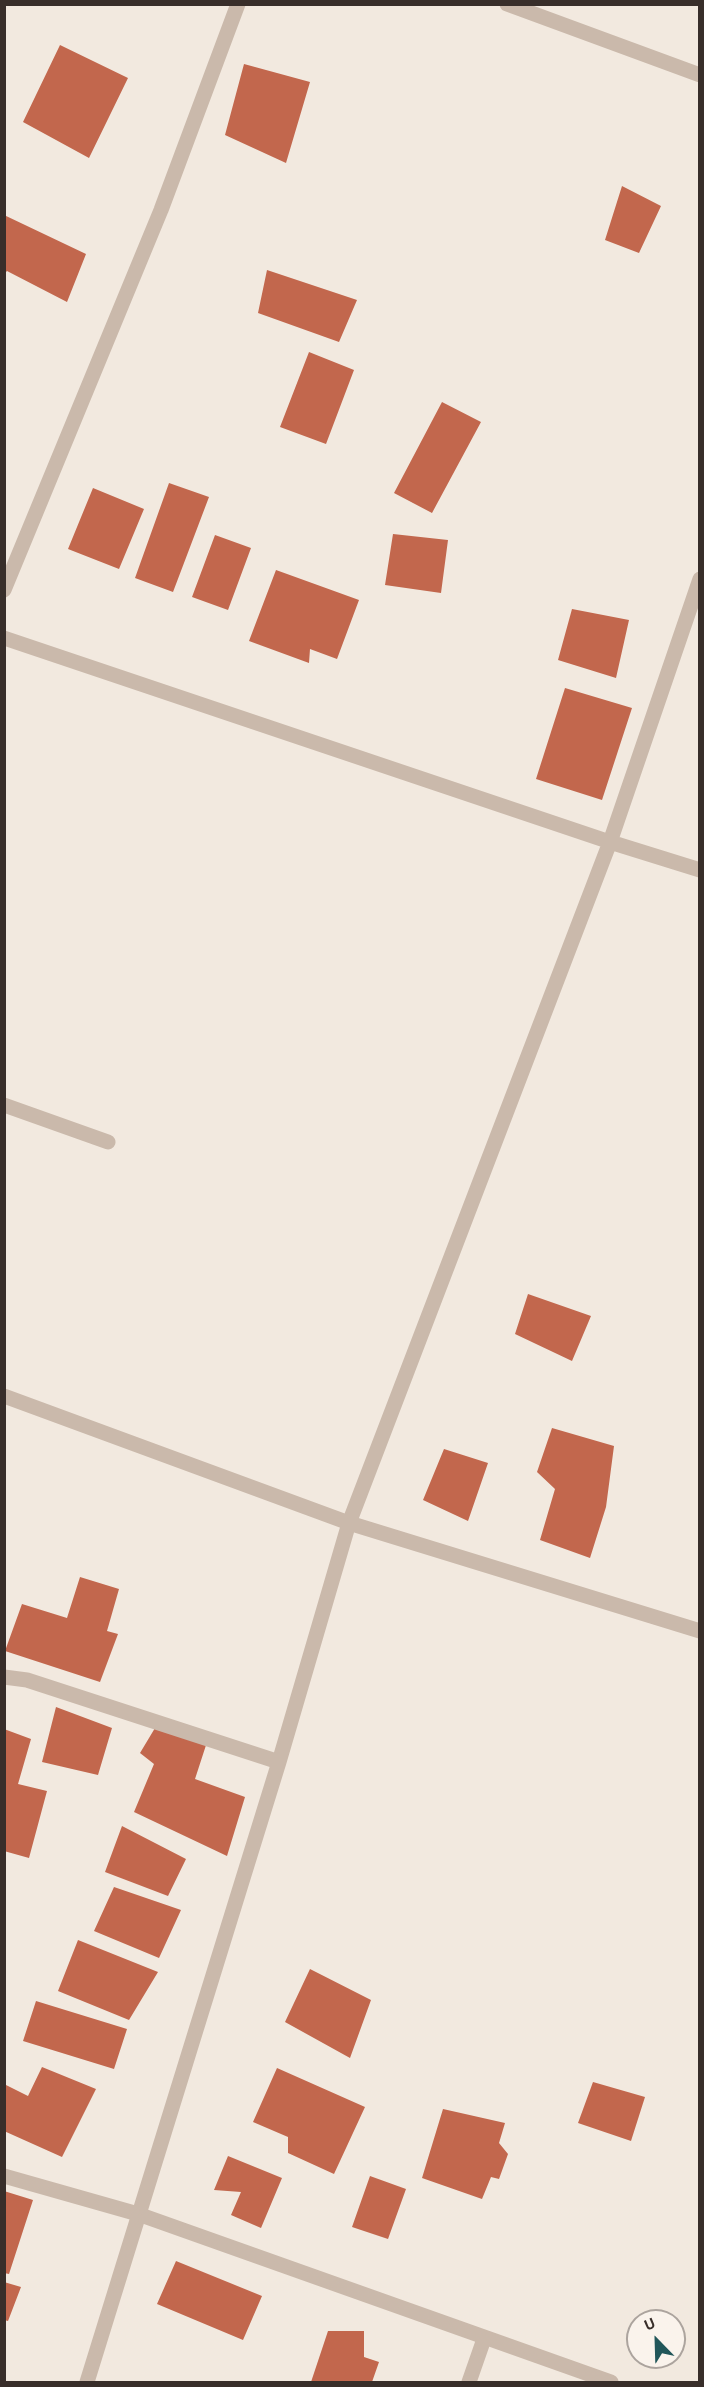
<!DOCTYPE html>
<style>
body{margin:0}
#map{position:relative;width:704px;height:2387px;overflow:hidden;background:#f2e9df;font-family:"Alegreya Sans",sans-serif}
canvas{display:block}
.frame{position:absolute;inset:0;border:6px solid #382e2a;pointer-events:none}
.north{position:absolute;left:626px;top:2309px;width:60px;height:60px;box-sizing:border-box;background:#faf3ec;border:2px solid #aca49e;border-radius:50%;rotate:337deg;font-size:16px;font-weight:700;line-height:24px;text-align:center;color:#382e2a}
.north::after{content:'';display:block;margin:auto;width:21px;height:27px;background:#215659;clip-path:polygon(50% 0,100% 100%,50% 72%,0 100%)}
</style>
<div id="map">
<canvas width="704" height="2387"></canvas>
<div class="frame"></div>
<div class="north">U</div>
</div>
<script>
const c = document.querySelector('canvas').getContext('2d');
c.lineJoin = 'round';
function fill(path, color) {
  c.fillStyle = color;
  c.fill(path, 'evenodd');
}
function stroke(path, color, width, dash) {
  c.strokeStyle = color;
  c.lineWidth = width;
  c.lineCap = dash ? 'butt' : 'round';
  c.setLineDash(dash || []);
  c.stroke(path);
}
fill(new Path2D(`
 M60 45 128 78 89 158 23 122Z
 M244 64 310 82 286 163 225 135Z
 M622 186 661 206 639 253 605 240Z
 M4 215 86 254 67 302 7 271 4 274Z
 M267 270 357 300 339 342 258 313Z
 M309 352 354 370 326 444 280 427Z
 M442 402 481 422 432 513 394 493Z
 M169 483 209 497 173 592 135 578Z
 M93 488 144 509 119 569 68 549Z
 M393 534 448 540 441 593 385 585Z
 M215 535 251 548 228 610 192 597Z
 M276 570 359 600 337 659 310 649 309 663 249 641Z
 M572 609 629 620 616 678 558 660Z
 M565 688 632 708 602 800 536 779Z
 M528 1294 591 1316 572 1361 515 1334Z
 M552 1428 614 1446 606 1507 590 1558 540 1540 555 1489 537 1472Z
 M444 1449 488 1463 468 1521 423 1500Z
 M80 1577 119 1589 107 1631 118 1634 100 1682 5 1651 22 1604 67 1618Z
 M56 1707 112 1728 98 1775 42 1762Z
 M158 1723 208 1739 195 1779 245 1797 227 1856 134 1812 154 1764 140 1753Z
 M4 1729 31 1739 18 1784 47 1791 29 1858 4 1851Z
 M122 1826 186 1859 168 1896 105 1872Z
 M114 1887 181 1910 159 1958 94 1931Z
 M78 1940 158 1972 129 2020 58 1991Z
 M310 1969 371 2000 350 2058 285 2022Z
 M36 2001 127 2029 114 2069 23 2041Z
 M42 2067 96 2089 62 2157 4 2131V2084L28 2096Z
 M277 2068 365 2107 334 2174 288 2153V2137L253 2122Z
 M593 2082 645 2097 631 2141 578 2123Z
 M443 2109 505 2123 499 2143 508 2154 499 2179 491 2177 482 2199 422 2178Z
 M228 2156 282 2178 261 2228 231 2215 241 2192 214 2190Z
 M370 2176 406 2189 388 2239 352 2227Z
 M4 2191 33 2200 9 2274 4 2273Z
 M176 2261 262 2296 243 2340 157 2304Z
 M4 2282 21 2287 8 2321 4 2320Z
 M328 2331H364V2357L379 2362 372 2382H311Z`), '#c2674d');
stroke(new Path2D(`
 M507 4 700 75
 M4 590 161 210 238 4
 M4 638 610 842 700 870
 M4 1105 108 1142
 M4 1396 349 1523 700 1631
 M4 1677 27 1680 279 1762
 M4 2176 138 2214 611 2382
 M87 2382 279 1762 349 1523 610 842 700 579
 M469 2382 484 2339`), '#cab9ab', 15);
</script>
